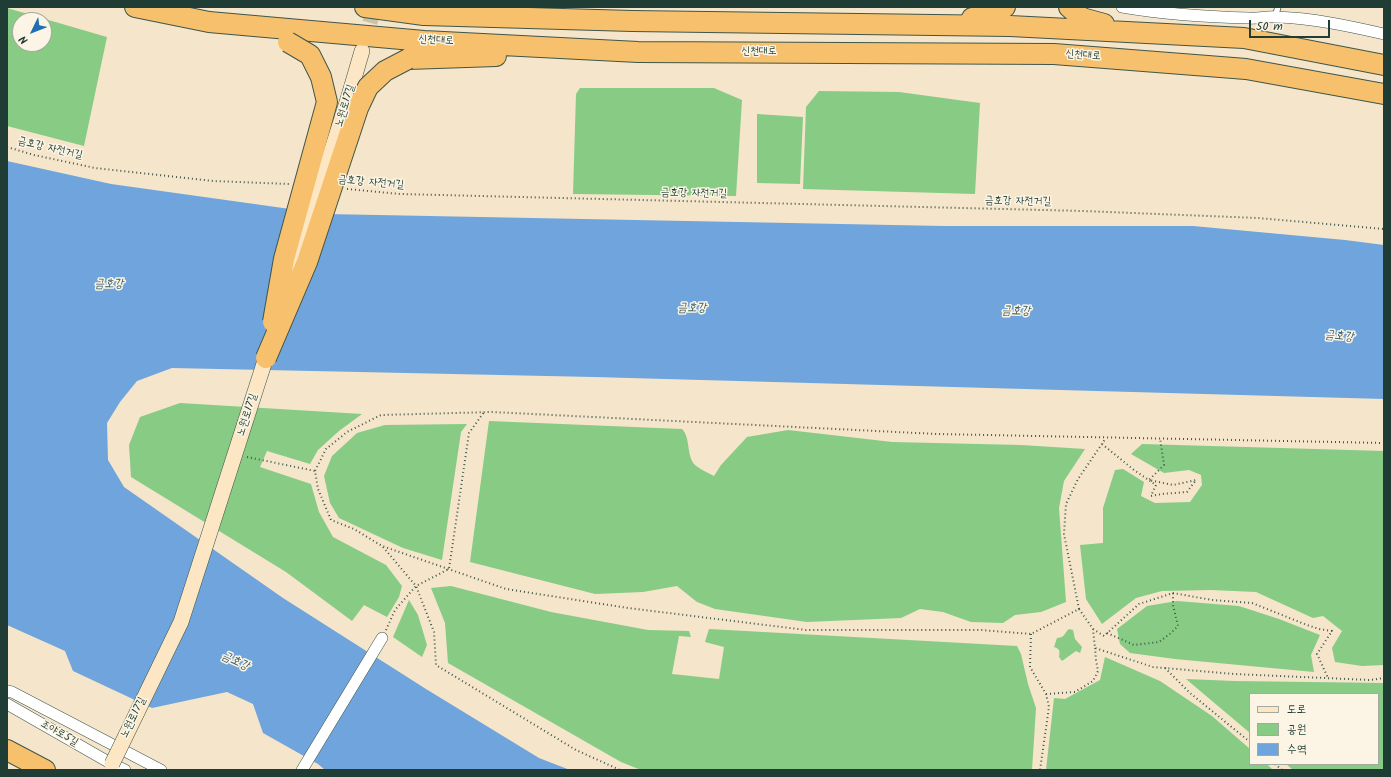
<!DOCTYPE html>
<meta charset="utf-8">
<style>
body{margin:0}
#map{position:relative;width:1391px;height:777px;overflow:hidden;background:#f5e5ca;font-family:Kalam,"Poor Story",sans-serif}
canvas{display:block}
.frame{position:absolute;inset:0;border:8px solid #1f3d34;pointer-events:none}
.legend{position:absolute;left:1249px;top:693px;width:130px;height:72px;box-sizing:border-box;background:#fcf5e5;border:1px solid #a4ab9e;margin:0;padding:5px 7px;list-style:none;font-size:12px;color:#1f3d34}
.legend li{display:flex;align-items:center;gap:8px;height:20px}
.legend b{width:20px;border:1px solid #a4ab9e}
.north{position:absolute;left:12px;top:12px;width:40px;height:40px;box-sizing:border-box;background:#fcf5e5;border:1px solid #a4ab9e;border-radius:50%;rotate:227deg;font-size:11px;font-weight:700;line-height:16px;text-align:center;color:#1f3d34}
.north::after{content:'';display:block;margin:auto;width:14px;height:18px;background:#1f6fb2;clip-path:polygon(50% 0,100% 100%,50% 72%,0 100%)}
.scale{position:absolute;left:1249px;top:20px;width:81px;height:18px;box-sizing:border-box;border:2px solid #1f3d34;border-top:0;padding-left:5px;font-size:12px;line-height:14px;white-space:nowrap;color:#1f3d34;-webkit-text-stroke:3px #fcf5e5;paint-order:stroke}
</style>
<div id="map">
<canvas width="1391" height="777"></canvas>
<div class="frame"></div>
<ul class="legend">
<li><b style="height:5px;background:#fce6c4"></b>도로</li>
<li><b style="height:11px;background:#87cb85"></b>공원</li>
<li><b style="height:11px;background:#6fa4dc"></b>수역</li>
</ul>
<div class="north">N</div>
<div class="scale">50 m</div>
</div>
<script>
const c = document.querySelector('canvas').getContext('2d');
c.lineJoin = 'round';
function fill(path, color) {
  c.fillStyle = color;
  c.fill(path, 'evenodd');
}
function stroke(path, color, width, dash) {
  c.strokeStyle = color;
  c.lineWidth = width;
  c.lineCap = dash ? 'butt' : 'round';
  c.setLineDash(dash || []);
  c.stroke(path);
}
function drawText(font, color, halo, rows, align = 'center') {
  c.font = font + ' Kalam,"Poor Story",sans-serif';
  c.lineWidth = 3;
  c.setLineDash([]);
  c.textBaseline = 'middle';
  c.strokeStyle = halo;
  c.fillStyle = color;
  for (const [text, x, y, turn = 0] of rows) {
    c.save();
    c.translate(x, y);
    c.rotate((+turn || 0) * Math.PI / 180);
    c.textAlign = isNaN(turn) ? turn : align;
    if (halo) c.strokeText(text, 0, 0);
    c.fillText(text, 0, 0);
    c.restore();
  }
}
fill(new Path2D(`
 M7 8 107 37 84 146 7 126ZM20 20H44V44H20Z
 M580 88H714L742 100 736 196 573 194 576 94Z
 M819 91 899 92 980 103 975 194 803 189 806 107Z
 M757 114 803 117 800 184 757 183Z
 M180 403 362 414 339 431 318 450 310 464 267 451 260 467 311 484 319 512 333 537 386 565 402 586 399 597 387 617 364 605 352 621 286 572 131 477 129 445 140 417Z
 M489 421 682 429C691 438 686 456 695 465 700 469 708 473 714 476L721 465 747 437 788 430 892 442 1021 445 1085 449 1064 481 1059 508 1066 602 1041 612 1015 615 1003 623 971 622 943 612 920 609 901 618 807 622 715 609 697 602 677 586 643 592 595 594 470 562Z
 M467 424 461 432 442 560 403 548 339 518 330 503 324 476 332 456 357 433 385 425Z
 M1142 444 1384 451V665L1362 666 1335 662 1332 648 1342 631 1323 616 1313 618 1256 592 1211 590 1162 591 1136 598 1102 624 1086 599 1080 545 1103 543V508L1115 470 1123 469 1144 482 1141 496 1155 503 1190 502 1202 485 1201 475 1189 470 1164 473 1131 454Z
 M451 586 551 612 648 630 689 631 691 637 679 636 672 674 719 679 724 647 705 642 709 629 1017 646 1021 654 1028 684 1036 708 1032 770H641L621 762 448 663 445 623 431 588Z
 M409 600 418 615 427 645 422 657 393 637Z
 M1177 601 1239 606 1279 619 1320 635 1311 655 1314 672 1175 659 1130 653 1120 644 1117 629 1147 606Z
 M1069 629 1073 630 1075 639 1082 647 1080 653 1076 651 1062 661 1059 657C1060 651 1060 649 1054 647L1057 638C1066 637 1063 634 1069 629Z
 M1105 657 1160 681 1212 716 1250 749V764H1267L1273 770H1046L1054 698 1065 699 1100 680Z
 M1186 679 1234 681 1384 683V770H1293L1286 764H1378V694H1250V733Z`), '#87cb85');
fill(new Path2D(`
 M7 161 111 184 326 214 944 226H1193L1345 240 1384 245V399L594 377 172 368 137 381 120 402 107 423 108 460 124 487 283 598 426 689 539 758 570 770H325L318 764 263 733 253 704 227 692 152 708 73 671 65 651 7 625Z`), '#6fa4dc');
stroke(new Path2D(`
 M364 45 374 7`), '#cac3ac', 15, [15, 8]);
const lane = new Path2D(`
 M1275 17 1278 7`);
const street = new Path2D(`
 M1122 7C1163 14 1206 17 1249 18 1258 19 1267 16 1276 17 1312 18 1349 26 1384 34
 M7 691 12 692 161 770
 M7 704 112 764 125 770
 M302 770 382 638`);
const secondary = new Path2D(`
 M348 99 362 51`);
const highway = new Path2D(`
 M135 7 209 22 424 41 638 52 1054 54 1246 69 1384 94
 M365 7 424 15 632 21 1010 26 1244 38 1384 65
 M1069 7 1082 18 1104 24
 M972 18 991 16 1005 7
 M408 59 496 56
 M7 750 45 770`);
stroke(lane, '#3f564a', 7);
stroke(street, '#3f564a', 12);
stroke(secondary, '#3f564a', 16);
stroke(highway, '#3f564a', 22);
stroke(new Path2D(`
 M7 147 34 155 95 168 213 181 289 184
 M347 189 400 194 1083 211 1258 218 1384 229
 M1384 443 937 434 492 412 381 415 347 432 326 449 315 471 318 489 331 520 354 529 382 546 506 589 628 608 806 630H981L1031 634 1079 609 1093 629 1095 648 1153 667 1234 674 1370 680 1384 678
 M1102 444 1134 470 1156 485 1151 496 1162 494 1187 492 1196 480 1173 485 1149 480 1164 465 1160 438
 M247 457 315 471
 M383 547 416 586 434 632 436 665 576 750 620 770
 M1079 609 1064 534 1066 504 1078 479 1106 438
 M1093 629 1104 636 1139 604 1173 593 1212 600 1252 603 1307 625 1319 629 1332 631 1317 654 1328 678
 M386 630 395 610 416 586 449 569 469 433 484 412
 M1107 633 1134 645 1159 642 1171 633 1178 626 1173 605V593
 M1031 634 1030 667 1046 694 1049 707 1040 770
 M1165 668 1190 693 1250 742
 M1046 694 1075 692 1093 681 1098 671 1096 660 1095 648
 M1275 764 1282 770`), '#3f564a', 2, [1, 3]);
stroke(lane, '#fff', 5.5);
stroke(street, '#fff', 11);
stroke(secondary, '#fce6c4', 15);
stroke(highway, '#f7c06c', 20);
const secondaryBridge = new Path2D(`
 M293 272 348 99
 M112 764 181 622 269 348`);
const highwayBridge = new Path2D(`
 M273 322 284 259 327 102 321 77 310 55 288 42
 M266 358 307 262 358 108 368 87 385 71 408 59`);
stroke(secondaryBridge, '#3f564a', 16, []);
stroke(highwayBridge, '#3f564a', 22, []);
stroke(secondaryBridge, '#fce6c4', 15);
stroke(highwayBridge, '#f7c06c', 20);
drawText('11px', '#1f3d34', '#fcf5e5', [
 ["신천대로",436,41,3],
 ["신천대로",759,52],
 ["신천대로",1083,56,4],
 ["노원로17길",346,106,-73],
 ["금호강 자전거길",50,149,13],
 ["금호강 자전거길",371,183,5],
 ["금호강 자전거길",694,194,1],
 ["금호강 자전거길",1018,202,1],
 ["노원로17길",248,415,-72],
 ["노원로17길",134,718,-64],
 ["조야로5길",59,734,30]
]);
drawText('italic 12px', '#375c66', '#fcf5e5', [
 ["금호강",109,285],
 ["금호강",692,309],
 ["금호강",1016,312,1],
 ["금호강",1339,337,5],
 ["금호강",235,662,25]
]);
</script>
